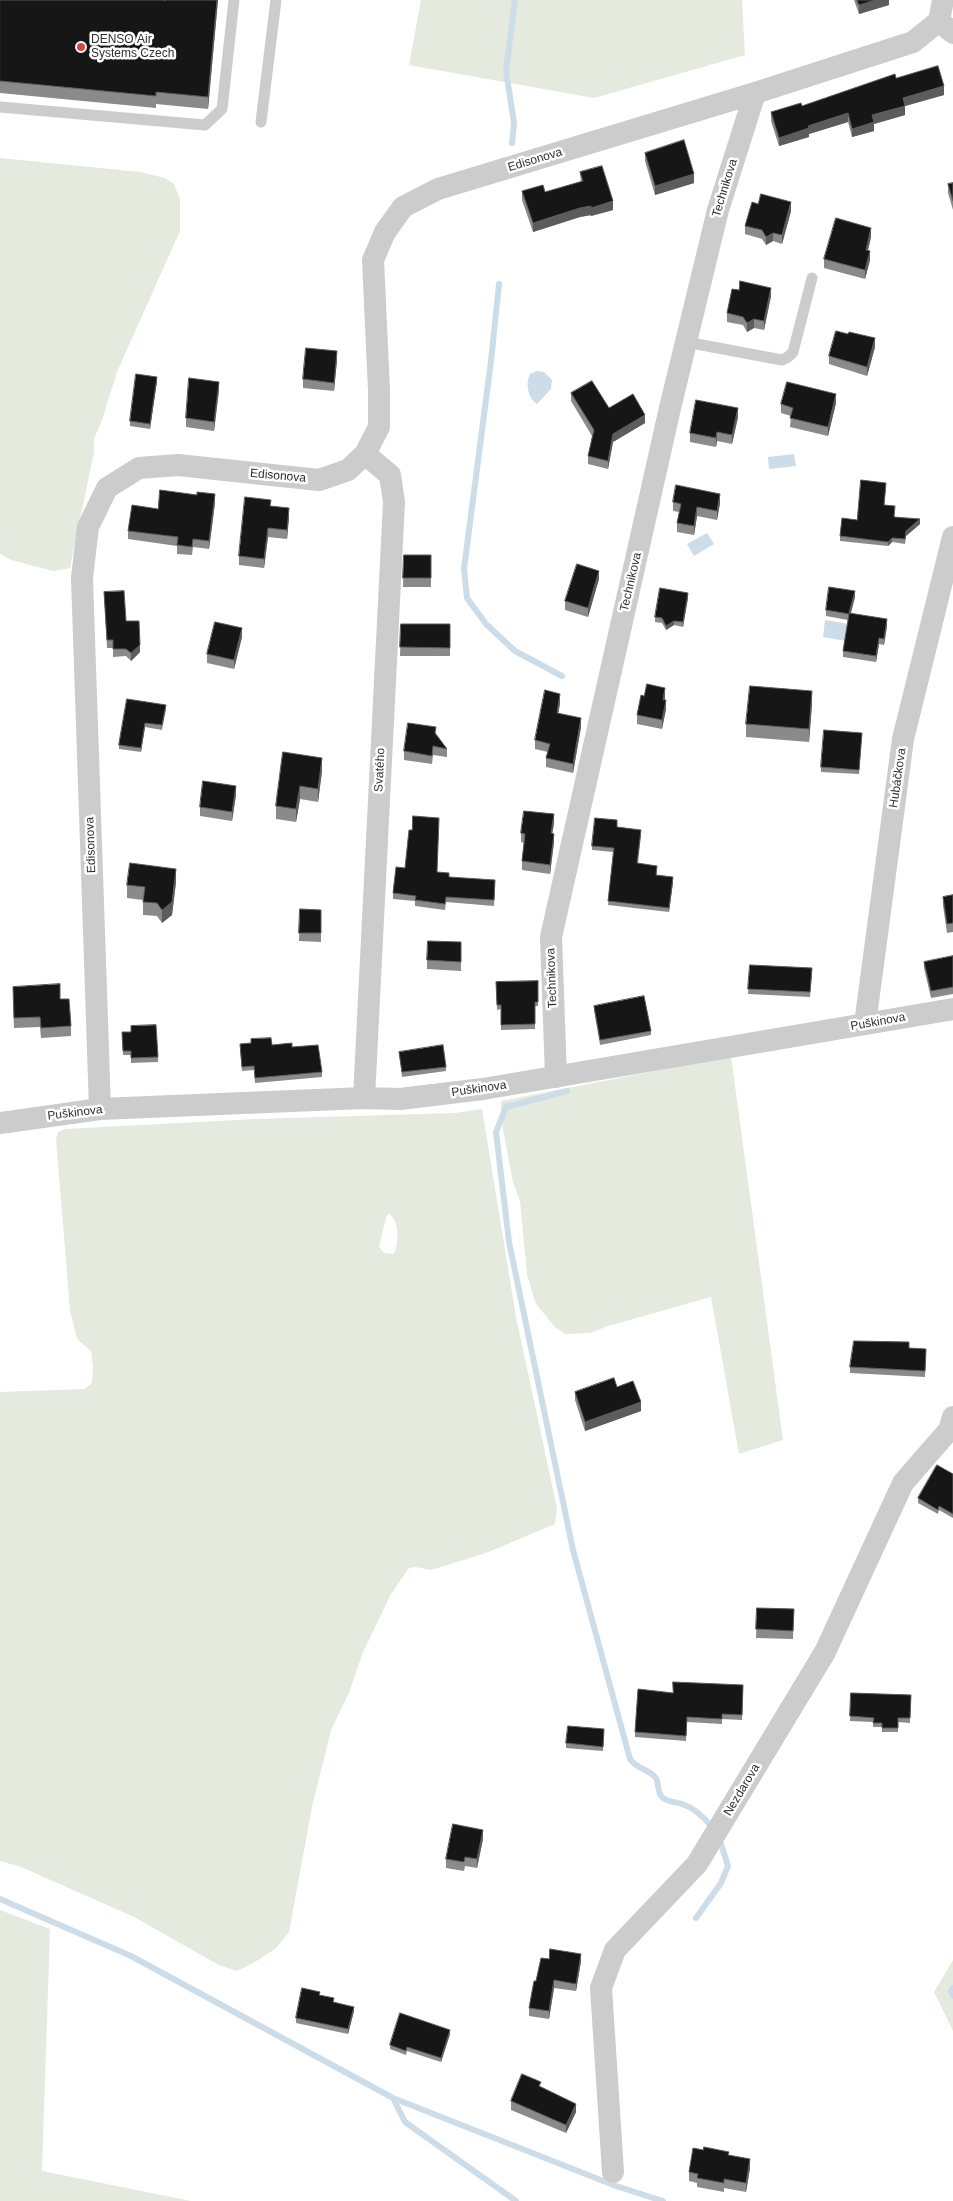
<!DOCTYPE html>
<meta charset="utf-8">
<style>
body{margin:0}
canvas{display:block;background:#fff}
</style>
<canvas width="953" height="2201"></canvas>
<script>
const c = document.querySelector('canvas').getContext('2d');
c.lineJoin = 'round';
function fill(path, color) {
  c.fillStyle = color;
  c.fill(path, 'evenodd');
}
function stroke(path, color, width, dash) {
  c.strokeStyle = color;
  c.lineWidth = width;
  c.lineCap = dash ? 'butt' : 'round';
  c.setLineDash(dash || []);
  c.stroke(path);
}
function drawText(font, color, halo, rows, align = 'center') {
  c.font = font + ' Arial,sans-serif';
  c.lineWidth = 5;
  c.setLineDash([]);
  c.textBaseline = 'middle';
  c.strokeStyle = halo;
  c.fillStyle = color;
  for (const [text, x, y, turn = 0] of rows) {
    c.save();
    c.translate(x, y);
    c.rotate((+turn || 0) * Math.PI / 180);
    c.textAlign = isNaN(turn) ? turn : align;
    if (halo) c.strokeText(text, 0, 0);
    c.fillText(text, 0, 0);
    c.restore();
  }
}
fill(new Path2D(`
 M421 0H742L745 55 594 98 409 65Z
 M0 158 140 172 165 178 174 184 180 200V231L117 372 102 420 94 439V452L70 568 53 571 11 560 0 554Z
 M731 1056 783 1440 739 1454 711 1297 608 1326 590 1333 565 1334 555 1327 536 1304 527 1275 520 1201 513 1182 501 1119V1101Z
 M482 1109 516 1317 557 1508 555 1524 486 1553 431 1570 415 1567 409 1568 391 1594 363 1652 349 1693 331 1730 312 1807 289 1932 275 1949 255 1962 237 1971 219 1965 134 1917 21 1867 0 1861V1392L85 1389 92 1383 93 1368 91 1351 77 1339 70 1311 56 1139 58 1132 65 1129 255 1119 455 1113ZM389 1213C400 1224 399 1241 394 1254L384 1253 379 1247 386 1218Z
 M0 1910 50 1929 42 2171 191 2201H0Z
 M953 1960V2031L934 1992Z`), '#e4ebde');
fill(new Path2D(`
 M537 371 544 372 552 380 551 389 537 404C528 398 525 384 530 374Z
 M794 454 796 466 769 469 768 457Z
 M707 533 714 544 694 556 687 544Z
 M825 620 849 624 846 641 823 637Z`), '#cddce9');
stroke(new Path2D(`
 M512 143 514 123 506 71 515 0
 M499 284 491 361 464 569 467 598 486 624 515 651 562 676
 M567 1091 506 1107 496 1132 509 1242 573 1550 630 1759C638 1770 647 1768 655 1777 660 1782 656 1793 663 1798 668 1802 676 1802 682 1804 694 1808 702 1815 710 1825
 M0 1899 131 1956 393 2098 616 2186 663 2201
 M696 1918 721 1883 728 1866 720 1841
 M953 1988 951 1991 953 1996
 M393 2098 405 2122 516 2201`), '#cddce9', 6);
stroke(new Path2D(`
 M0 107 205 125 222 109 234 0
 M261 122 276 0
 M686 342 782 360 788 357 793 352 812 278`), '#ccc', 11);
stroke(new Path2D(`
 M943 0 939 21 953 33
 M865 1024 903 739 953 537
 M556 1077 551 937 670 408 718 210 755 93
 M364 1098 394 502 390 475 365 454
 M100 1109 82 578 88 527 107 488 139 468 178 465 319 480 348 470 365 454 379 427V390L373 260 385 232 403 207 438 189 755 93 913 42 939 21
 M0 1123 100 1109 364 1098 400 1099 483 1089 953 1009
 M613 2172 601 1988 615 1950 697 1864 825 1652 903 1483 949 1430 953 1417`), '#ccc', 22);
fill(new Path2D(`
 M0 0H218L208 109 156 104V108L0 93Z
 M854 0H889V5L859 14Z
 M896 78 944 95 905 106V115L874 124V131L852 137 848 122 809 134V137L779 146 771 121V112L802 106Z
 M645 153 694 183 655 195 645 161Z
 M580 172 613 210 591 216V215L580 217 533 232 522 200V191L545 192 581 182Z
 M953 183V210L948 193V184Z
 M758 204 791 211 782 244 773 241 766 245 762 239 745 234V226Z
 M871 237 868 250 870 260 865 279 824 268V259Z
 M771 296 764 330 754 328 747 332 743 325 727 322V313Z
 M875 347 867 376 829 364V356Z
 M337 360 334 391 303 388V379Z
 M157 381 150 429 130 426V421Z
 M219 390 214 431 186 427V418Z
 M571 393 645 423 613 442 608 469 588 464V456L592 436 571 401Z
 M836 403 828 436 790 427 791 416 781 413V404Z
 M738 417 732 444 717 441 716 447 690 442V433Z
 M886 487 884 505 895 517 920 524 906 536 905 544 892 542 888 546 840 541V536L857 520Z
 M673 502 720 503 717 520 697 516 694 535 677 532V523L679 512 673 511Z
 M215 503 209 549 193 547 192 555 177 554V546L128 539V531L158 509Z
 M271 506 289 517 287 539 268 537 264 568 239 565V556Z
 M404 555H431V587H403Z
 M599 579 588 617 565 610V601Z
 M104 592 126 621 140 652 131 661 126 656 113 657V648H107Z
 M855 597 851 613 887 626 884 645 879 644 876 662 843 657V651L848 620 826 616V610Z
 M688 598 683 627 674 625 666 630 662 623 655 622V617Z
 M401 624H450V656H400Z
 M242 637 234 669 207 663V654Z
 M665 697V700L666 709 662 729 637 724V715Z
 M127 699 166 709 162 730 145 727 141 752 119 749V745Z
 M560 703 558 713 581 727 573 773 546 767V758L548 752 535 749V740Z
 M812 704 809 742 746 737V724Z
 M862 733 859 774 821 772V767Z
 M436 734 447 749V757L433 755 432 764 404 760V751Z
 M283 752 322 771 318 802 300 799 296 822 276 819V806Z
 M236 795 232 821 200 816V807Z
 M554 823 552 833 554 842 550 874 522 870V861L524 843 521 842V833Z
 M617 827 641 835 638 863 657 870 656 875 673 882 669 912 608 905 613 852 592 850V846Z
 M437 872 449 877 495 886 494 906 446 902 445 910 415 906V901L393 899V893Z
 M176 882 172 915 162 923 157 916 143 915V900L127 898V885Z
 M953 895V932L947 933 943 906V897Z
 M300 909 321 910V942L299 941Z
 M461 942V971L427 969V960Z
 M953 956V994L931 998 924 968V962Z
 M750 965 812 973 810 997 748 994Z
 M538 981V1006H535V1029L501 1030V1009L497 1010 496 982Z
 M13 998 60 999 71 1026V1036L41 1038 40 1027 14 1028Z
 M594 1006 651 1031V1035L600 1045 594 1010Z
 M122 1032 158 1057V1062L131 1063V1055H123Z
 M272 1045 292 1047 322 1072V1077L255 1083 254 1070 242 1071 240 1048Z
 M399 1052 446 1067V1071L402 1077Z
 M909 1348 926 1349 925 1377 850 1373V1367Z
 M617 1387 641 1411 585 1431 575 1400V1392Z
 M953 1474V1518L939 1510 938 1514 918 1503V1498Z
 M757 1608 794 1609 793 1639 756 1638Z
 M743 1685 742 1720 722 1719V1724L687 1722 686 1741 635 1737V1732L673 1693Z
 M851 1693 911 1695 910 1723 898 1722V1732H882V1727H873V1722L850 1721Z
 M604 1729 603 1751 566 1748V1743Z
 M483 1839 477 1868 465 1866 464 1871 446 1868V1859Z
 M549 1959 581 1961 576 1991 554 1988 549 2019 529 2016V2008L536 1981Z
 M320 1995 334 2002 354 2011 348 2034 296 2023V2018Z
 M450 2034 441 2062 407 2051 406 2055 390 2049V2045Z
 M511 2101 576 2112 566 2133 511 2110Z
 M729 2155 750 2168 746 2192 724 2188V2192L697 2187V2183L689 2181V2172Z`), '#8a8a8a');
fill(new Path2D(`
 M217 0H218L208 109V97Z
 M876 0H889V5L859 14V5Z
 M944 86V95L905 106V115L874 124V131L852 137V129L872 115 903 98Z
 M848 113V122L809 134V137L779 146V138L808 126Z
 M694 174V183L655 195V186Z
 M613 201V210L591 216V208Z
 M791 202V211L782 244V235Z
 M591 206V215L580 217 533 232V223L580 208Z
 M871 228V237L866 259V250Z
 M773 233V241L766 245V237Z
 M870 251V260L865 279V270Z
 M771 288V296L764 330V321Z
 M754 319V328L747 332V323Z
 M875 338V347L867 376V367Z
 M337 351V360L334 391V383Z
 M157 377V381L150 429V424Z
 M219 382V390L214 431V422Z
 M836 394V403L828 436V427Z
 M738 408V417L732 444V435Z
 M645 415V423L613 442 608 469V461L613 434Z
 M717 432V441L716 447V438Z
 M215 494V503L209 549V541Z
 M720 494V503L717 520V511Z
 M697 507V516L694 535V526Z
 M289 508V517L287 539V530Z
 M920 519V524L906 536 905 544 906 531Z
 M268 528V537L264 568V559Z
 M892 538V542L888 546V542Z
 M599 571V579L588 617V608Z
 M855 591V597L849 619V613Z
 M688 593V598L683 627V622Z
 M887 619V626L884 645V639Z
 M674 621V625L666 630V626Z
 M242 628V637L234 669V660Z
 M879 638V644L876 662V656Z
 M140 645V652L131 661V653Z
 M665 688V697L663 708V700Z
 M812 691V704L809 742V729Z
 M560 694V703L557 722V713Z
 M666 700V709L662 729V720Z
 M581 718V727L573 773V764Z
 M145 723V727L141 752V748Z
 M322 758V771L318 802V789Z
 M236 786V795L232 821V812Z
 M300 786V799L296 822V809Z
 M554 814V823L551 842V833Z
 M554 834V842L550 874V865Z
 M176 869V882L172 915 162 923V910Z
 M673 877V882L669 912V908Z
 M641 1402V1411L585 1431V1422Z
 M483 1830V1839L477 1868V1859Z
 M581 1954V1961L576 1991V1984Z
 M554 1980V1988L549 2019V2011Z
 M354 2007V2011L348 2034V2029Z
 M450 2030V2034L441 2062V2058Z
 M576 2104V2112L566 2133V2125Z
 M750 2159V2168L746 2192V2183Z`), '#5c5c5c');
const building = new Path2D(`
 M0 0H165V1V0H217L208 97 156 92V96L0 81Z
 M857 0H876L859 5Z
 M938 66 944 86 903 98 905 106 872 115 874 122 852 129 848 113 808 126 809 128 779 138 771 112 801 103 802 106 895 74 896 78Z
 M684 140 694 174 655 186 645 153Z
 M602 166 613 201 591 208V206L580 208 533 223 522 191 543 185 545 192 583 181 580 172Z
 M953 183V201L948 184Z
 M761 194 791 202 782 235 773 233 766 237 762 230 745 226 752 202 758 204Z
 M836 218 871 228 866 250 870 251 865 270 824 259Z
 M740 281 771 288 764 321 754 319 747 323 743 317 727 313 732 289 739 290Z
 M836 331 848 334 849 332 875 338 867 367 829 356Z
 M306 348 337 351 334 383 303 379Z
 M136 374 157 377 150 424 130 421Z
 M189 378 219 382 214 422 186 418Z
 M592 381 609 408 633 394 645 415 613 434 608 461 588 456 594 430 571 393Z
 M787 382 836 394 828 427 790 418 793 408 781 404Z
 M696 400 738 408 732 435 717 432 716 438 690 433Z
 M861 480 886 483 884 505 895 506 894 517 920 519 906 531 905 539 892 538 888 542 840 536 842 518 857 520Z
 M676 485 720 494 717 511 697 507 694 526 677 523 681 504 673 502Z
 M160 490 197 495V492L215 494 209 541 193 539 192 547 177 545 178 537 128 531 132 505 158 509Z
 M245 497 271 500 270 506 289 508 287 530 268 528 264 559 239 556Z
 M404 555H431V578H403Z
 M577 564 599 571 588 608 565 601Z
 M829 587 855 591 849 613 887 619 884 639 879 638 876 656 843 651 849 614 826 610Z
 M660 588 688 593 683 622 674 621 666 626 662 618 655 617Z
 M124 591 126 621H139L140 645 131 653 126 649H113V640H107L104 592Z
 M215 622 242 628 234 660 207 654Z
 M401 624H450V648L400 647Z
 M647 684 665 688 663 700H666L662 720 637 715 641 695 644 696Z
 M750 686 812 691 809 729 746 724Z
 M545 690 560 694 557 713 581 718 573 764 546 758 550 744 535 740Z
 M127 699 166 705 162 725 145 723 141 748 119 745Z
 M408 723 436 727 435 733 447 749 433 746 432 756 404 751Z
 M824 730 862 733 859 770 821 767Z
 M283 752 322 758 318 789 300 786 296 809 276 806Z
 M203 781 236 786 232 812 200 807Z
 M524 811 554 814 551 833 554 834 550 865 522 861 525 834 521 833Z
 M413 816 439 818 437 872 449 873V877L495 880 494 900 446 897 445 904 415 900 416 896 393 893 396 867 405 868 409 830H412Z
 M595 818 617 820V827L641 830 637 863 657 866 656 875 673 877 669 908 608 901 614 848 592 846Z
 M130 863 176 869 172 902 162 910 157 903 143 902 145 887 127 885Z
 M953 895V923L947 924 943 897Z
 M300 909 321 910V933H299Z
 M428 941 461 942V962L427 960Z
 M953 956V987L931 991 924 962Z
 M750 965 812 968 810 992 748 989Z
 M538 981V1002H535V1024L501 1025V1005H497L496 982Z
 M60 984V999H69L71 1026 41 1028 40 1017 14 1018 13 987Z
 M644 996 651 1031 600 1040 594 1006Z
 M156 1025 158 1057 131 1058V1051H123L122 1032H131V1026Z
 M271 1038 272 1045 292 1043V1047L318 1045 322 1072 255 1078 254 1066 242 1067 240 1044 251 1043V1039Z
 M443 1045 446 1067 402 1072 399 1052Z
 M854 1341 909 1342V1348L926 1349 925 1371 850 1367Z
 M614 1378 617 1387 633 1381 641 1402 585 1422 575 1392Z
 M937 1465 953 1474V1514L939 1506 938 1510 918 1498Z
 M757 1608 794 1609 793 1631 756 1629Z
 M673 1682 743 1685 742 1715 722 1714V1719L687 1717 686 1736 635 1732 638 1689 673 1693Z
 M851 1693 911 1695 910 1718H898V1728H882V1723H873L874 1718 850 1716Z
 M568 1726 604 1729 603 1747 566 1743Z
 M453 1824 483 1830 477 1859 465 1857 464 1862 446 1859Z
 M550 1949 581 1954 576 1984 554 1980 549 2011 529 2008 534 1981H536L541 1958 549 1959Z
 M302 1988 320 1992 319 1995 334 1998 333 2002 354 2007 348 2029 296 2018Z
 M400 2013 450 2030 441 2058 407 2047 406 2051 390 2045Z
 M522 2074 541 2082 539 2086 576 2104 566 2125 511 2101Z
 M704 2147 729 2152 728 2155 750 2159 746 2183 724 2179V2183L697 2178 698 2174 689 2172 693 2148 703 2150Z`);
fill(building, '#161616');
stroke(building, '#5c5c5c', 1);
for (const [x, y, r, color] of [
 [81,47,5,"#d44443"]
]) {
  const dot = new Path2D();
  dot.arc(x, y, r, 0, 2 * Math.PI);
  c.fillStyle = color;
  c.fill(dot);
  stroke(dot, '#fff', 2);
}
drawText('12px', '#2f2f2f', '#fff', [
 ["DENSO Air",91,40],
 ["Systems Czech",91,54]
], 'left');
drawText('12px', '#2f2f2f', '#fff', [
 ["Edisonova",535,160,-17],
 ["Technikova",725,188,-73],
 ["Edisonova",278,476,5],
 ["Technikova",631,582,-77],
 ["Svatého",380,770,-87],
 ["Hubáčkova",898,778,-82],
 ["Edisonova",91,845,-92],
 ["Technikova",552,978,-92],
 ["Puškinova",878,1022,-10],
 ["Puškinova",479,1089,-8],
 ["Puškinova",75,1113,-7],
 ["Nezdarova",742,1790,-59]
]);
</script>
